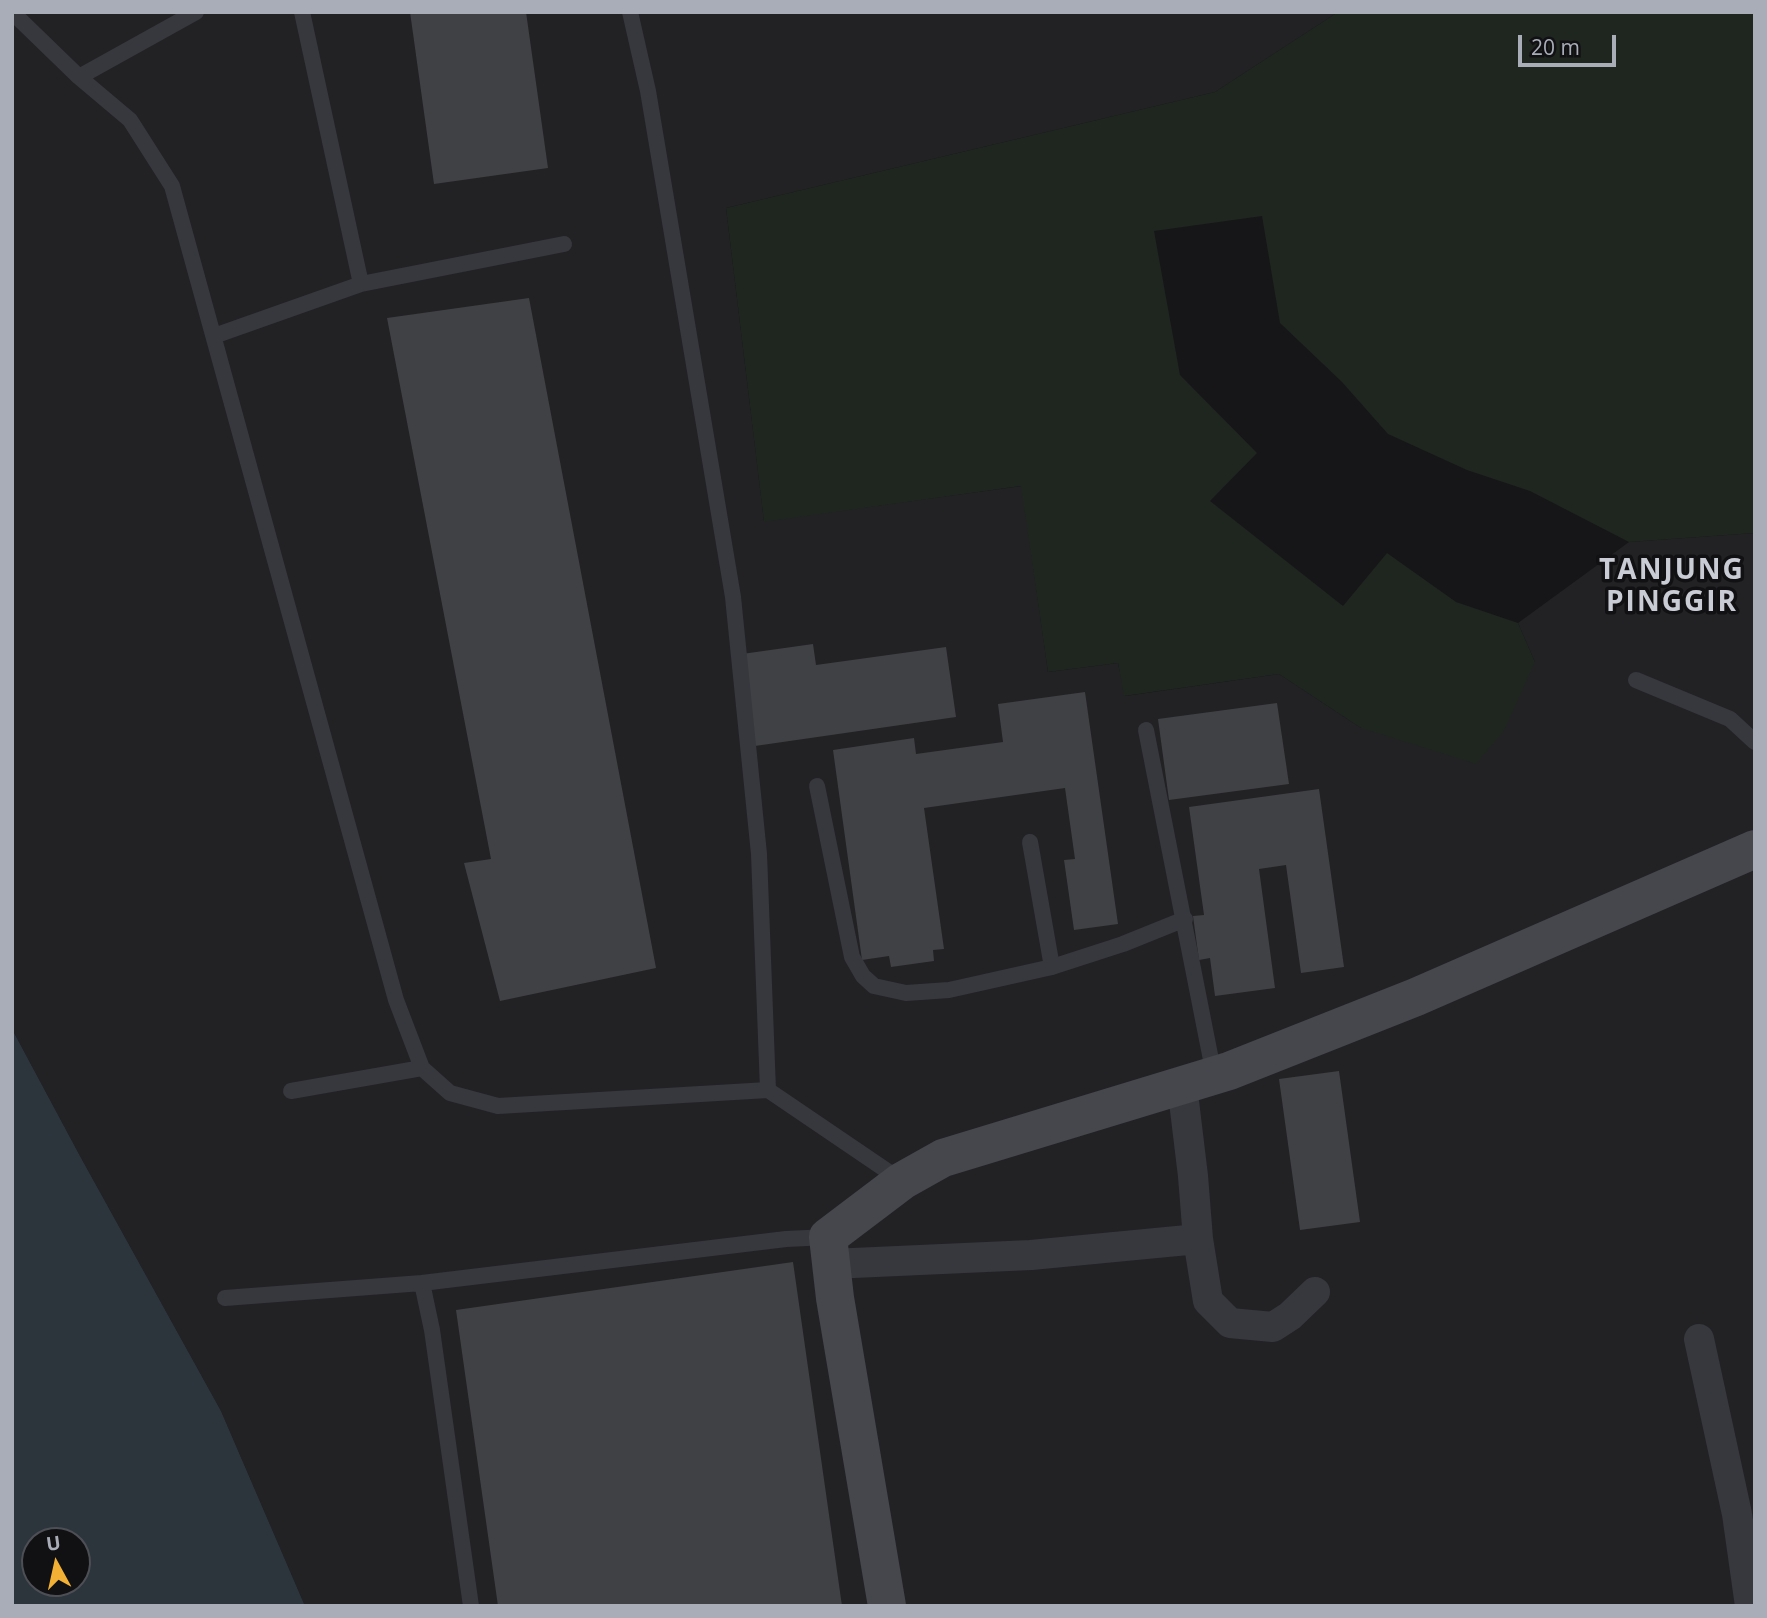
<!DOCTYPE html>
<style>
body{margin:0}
#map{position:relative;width:1767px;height:1618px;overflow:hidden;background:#161618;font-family:"Open Sans",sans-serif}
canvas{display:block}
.frame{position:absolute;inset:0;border:14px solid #a8adb8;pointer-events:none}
.north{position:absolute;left:21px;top:1527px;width:70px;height:70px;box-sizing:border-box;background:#111113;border:2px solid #4d4f55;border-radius:50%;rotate:352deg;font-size:19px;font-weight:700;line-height:28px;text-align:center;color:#a8adb8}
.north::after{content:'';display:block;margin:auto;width:24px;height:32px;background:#f2b134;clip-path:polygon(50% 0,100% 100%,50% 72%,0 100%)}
.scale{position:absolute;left:1518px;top:35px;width:98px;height:32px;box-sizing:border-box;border:4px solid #a8adb8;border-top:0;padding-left:9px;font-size:21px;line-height:24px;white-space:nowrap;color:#a8adb8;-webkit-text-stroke:5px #111113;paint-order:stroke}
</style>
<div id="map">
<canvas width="1767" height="1618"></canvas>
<div class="frame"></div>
<div class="north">U</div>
<div class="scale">20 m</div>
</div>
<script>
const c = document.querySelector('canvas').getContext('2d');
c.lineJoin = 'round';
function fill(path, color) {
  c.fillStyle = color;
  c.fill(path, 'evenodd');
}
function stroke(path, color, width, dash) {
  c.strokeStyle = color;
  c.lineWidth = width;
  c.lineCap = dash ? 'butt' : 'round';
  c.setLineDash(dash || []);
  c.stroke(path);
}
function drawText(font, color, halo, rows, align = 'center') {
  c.font = font + ' "Open Sans",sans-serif';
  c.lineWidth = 7;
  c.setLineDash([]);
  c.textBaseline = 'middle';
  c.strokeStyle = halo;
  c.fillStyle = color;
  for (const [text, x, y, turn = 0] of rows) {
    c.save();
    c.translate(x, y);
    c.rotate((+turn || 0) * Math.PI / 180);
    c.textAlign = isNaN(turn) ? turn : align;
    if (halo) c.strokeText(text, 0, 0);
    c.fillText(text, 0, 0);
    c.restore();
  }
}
fill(new Path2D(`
 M12 12H1338L1215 92 726 208 764 521 1022 486 1048 672 1118 663 1125 696 1279 674 1361 728 1535 662 1518 623 1629 542 1755 533V1606H305L221 1411 80 1156 12 1029Z`), '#222225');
fill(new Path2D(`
 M1338 12H1755V533L1629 542 1530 491 1467 470 1388 434 1342 382 1280 323 1262 216 1154 231 1180 375 1257 453 1210 501 1343 606 1387 553 1456 602 1518 623 1535 662 1504 731 1476 764 1361 728 1279 674 1124 696 1118 663 1048 672 1021 486 764 522 726 208 1215 92Z`), '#1e261f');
fill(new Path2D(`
 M12 1029 80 1156 221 1411 305 1606H12ZM35 1541H77V1583H35Z`), '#2c353c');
fill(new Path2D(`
 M410 12H526L548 168 434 184Z
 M529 298 656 968 500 1001 464 863 491 859 387 318Z
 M813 644 816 665 946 647 956 717 755 746 742 654Z
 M1085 692 1118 924 1074 930 1064 860 1075 859 1065 788 924 808 944 949 933 950 934 961 891 967 889 956 862 960 833 750 914 738 916 754 1003 742 998 704Z
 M1277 703 1289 784 1169 800 1158 719Z
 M1319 789 1344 967 1301 973 1286 865 1259 869 1275 988 1215 996 1210 958 1199 960 1193 916 1204 915 1189 807Z
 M1339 1071 1360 1222 1300 1230 1279 1079Z
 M793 1262 842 1606H498L456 1310Z`), '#404145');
stroke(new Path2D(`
 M12 12 79 77 130 120 172 186 396 1000 422 1068 450 1093 498 1106 768 1090
 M302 12 361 284
 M630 12 648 91 733 597 759 854 768 1090 902 1181
 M79 77 196 12
 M214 336 361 284 564 244
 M1636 680 1730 719 1755 742
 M1146 730 1214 1075
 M817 786 852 957 863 976 874 986 906 993 949 990 1052 967 1123 944 1185 919
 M1030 842 1052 967
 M291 1091 422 1068
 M225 1298 422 1283
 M471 1606 432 1330 422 1283 786 1239 828 1237`), '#37383d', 16);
stroke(new Path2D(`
 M1198 1239 1208 1301 1230 1323 1273 1327 1290 1316 1315 1292
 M831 1264 1031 1255 1198 1239 1193 1176 1182 1085
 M1699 1339 1737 1514 1750 1606`), '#37383d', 30);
stroke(new Path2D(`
 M887 1606 835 1298 828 1237 902 1181 943 1158 1229 1071 1416 997 1755 849`), '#45474d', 38);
c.letterSpacing = '2px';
drawText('bold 28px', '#c9ccd4', '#111113', [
 ["TANJUNG",1672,571],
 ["PINGGIR",1672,603]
]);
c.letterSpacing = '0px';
</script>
